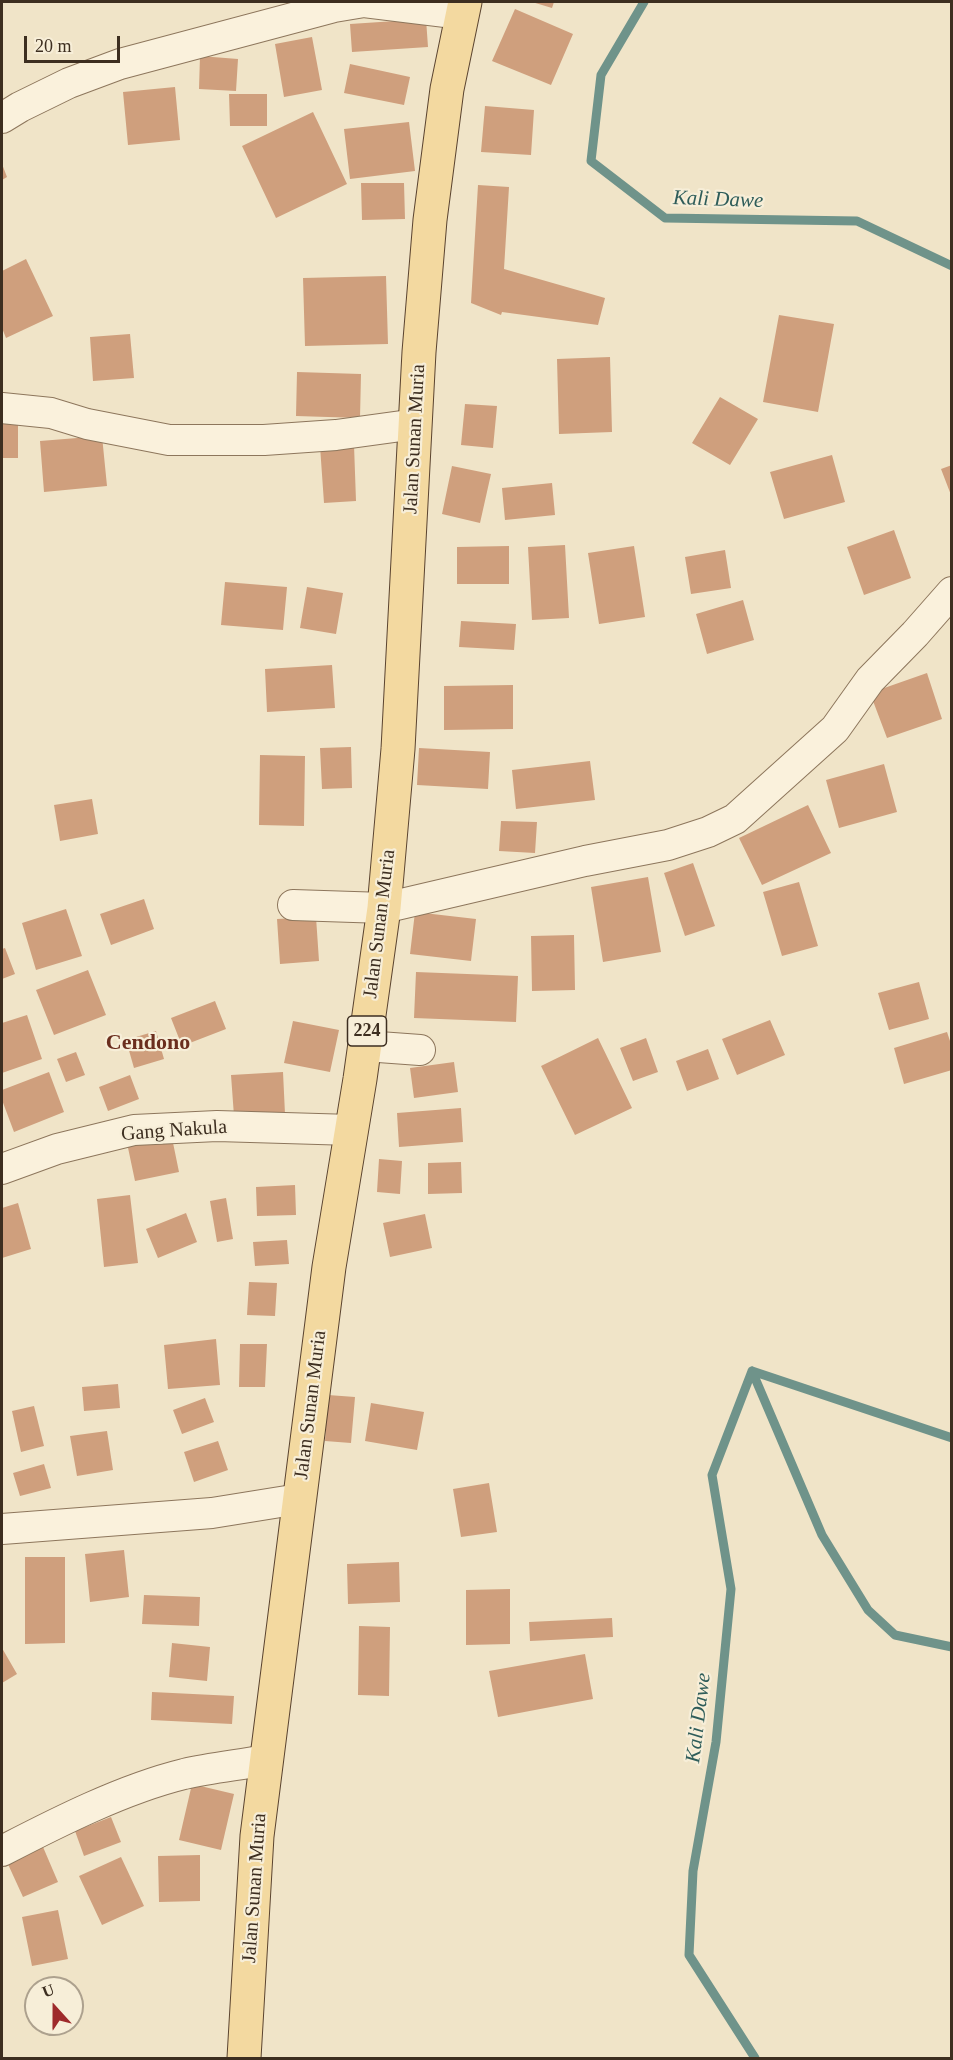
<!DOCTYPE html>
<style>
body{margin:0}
#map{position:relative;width:953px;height:2060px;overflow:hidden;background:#f0e4c8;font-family:Georgia,serif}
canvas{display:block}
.frame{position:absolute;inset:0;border:3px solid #3d2e20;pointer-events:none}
.north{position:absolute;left:24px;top:1976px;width:60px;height:60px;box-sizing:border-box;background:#f7eed8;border:2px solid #ada18e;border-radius:50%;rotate:339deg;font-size:16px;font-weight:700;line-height:24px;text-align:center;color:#3d2e20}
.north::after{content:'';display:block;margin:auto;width:21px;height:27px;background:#9e2a2b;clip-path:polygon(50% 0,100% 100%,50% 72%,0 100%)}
.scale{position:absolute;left:24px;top:36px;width:96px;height:27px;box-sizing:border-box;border:3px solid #3d2e20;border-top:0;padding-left:8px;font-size:18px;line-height:21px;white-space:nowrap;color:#3d2e20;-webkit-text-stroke:4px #f7eed8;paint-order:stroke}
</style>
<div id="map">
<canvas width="953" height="2060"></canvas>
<div class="frame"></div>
<div class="north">U</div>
<div class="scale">20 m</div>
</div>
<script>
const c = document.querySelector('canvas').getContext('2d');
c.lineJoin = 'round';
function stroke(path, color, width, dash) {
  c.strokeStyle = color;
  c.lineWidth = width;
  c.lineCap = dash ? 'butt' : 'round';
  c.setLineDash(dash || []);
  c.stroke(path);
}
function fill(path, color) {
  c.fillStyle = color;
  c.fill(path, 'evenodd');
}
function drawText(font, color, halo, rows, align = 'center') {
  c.font = font + ' Georgia,serif';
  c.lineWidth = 4.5;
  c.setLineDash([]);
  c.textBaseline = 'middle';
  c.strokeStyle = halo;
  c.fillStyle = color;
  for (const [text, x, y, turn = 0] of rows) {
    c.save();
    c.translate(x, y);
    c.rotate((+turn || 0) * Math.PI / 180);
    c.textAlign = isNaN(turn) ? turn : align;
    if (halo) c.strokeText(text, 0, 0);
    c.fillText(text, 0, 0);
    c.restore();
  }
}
stroke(new Path2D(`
 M644 2 601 75 591 161 665 218 857 221 952 266
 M752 1371 712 1475 731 1589 716 1742 693 1871 689 1955 755 2058
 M752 1371 822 1535 868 1610 895 1635 952 1647
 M752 1371 952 1438`), '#6f938a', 9);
fill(new Path2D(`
 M532 2H554L552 8Z
 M515 9 573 34 551 85 492 61Z
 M426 19 428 47 352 52 350 24Z
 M312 37 322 90 284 97 275 44Z
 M200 56 238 59 236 91 199 89Z
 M350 64 410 77 404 105 344 93Z
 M175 87 180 140 128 145 123 92Z
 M229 94H267V126H230Z
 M485 106 534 110 531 155 481 152Z
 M313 112 347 184 276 218 242 146Z
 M409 122 415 171 350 179 344 129Z
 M2 164 7 177 2 180Z
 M361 183H404L405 219 362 220Z
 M478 185 509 187 504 269 605 298 598 325 502 312 501 315 471 303Z
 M26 259 53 316 6 338 2 328V271Z
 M386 276 388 344 305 346 303 278Z
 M779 315 834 324 818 412 763 402Z
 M130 334 134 378 93 381 90 337Z
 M610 357 612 432 559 434 557 359Z
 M297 372 361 374 360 418 296 416Z
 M720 397 758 419 730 465 692 443Z
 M465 404 497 406 493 448 461 445Z
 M2 422H18V458H2Z
 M102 436 107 486 44 492 40 441Z
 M354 445 356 501 324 503 320 446Z
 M832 455 845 502 784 519 770 472Z
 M952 465V495H951L941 469Z
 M452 466 491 474 480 523 442 514Z
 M552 483 555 515 505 520 502 488Z
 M894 530 911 578 864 595 847 547Z
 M565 545 569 618 532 620 528 547Z
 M509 546V584H457V547Z
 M634 546 645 617 599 624 588 553Z
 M725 550 731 588 691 594 685 557Z
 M225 582 287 587 283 630 221 625Z
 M307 587 343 593 336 634 300 628Z
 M743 600 754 640 707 654 696 614Z
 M461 621 516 624 514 650 459 647Z
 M332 665 335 708 267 712 265 669Z
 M927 673 942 719 887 738 870 693Z
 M513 685V729L444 730V686Z
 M351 747 352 788 322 789 320 748Z
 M419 748 490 752 488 789 417 785Z
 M260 755 305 756 304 826 259 825Z
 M590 761 595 800 516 809 512 770Z
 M884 764 897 812 839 828 826 780Z
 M92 799 98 834 60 841 54 805Z
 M808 805 831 853 762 885 739 838Z
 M501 821 537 822 535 853 499 851Z
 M693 863 715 926 685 936 664 873Z
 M648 877 661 952 603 962 591 887Z
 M799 882 818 946 782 956 763 892Z
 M144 899 154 929 111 945 100 914Z
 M66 909 82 956 36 970 22 923Z
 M415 912 476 919 471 961 410 954Z
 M316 917 319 961 280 964 277 919Z
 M574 935 575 990 532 991 531 936Z
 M5 948 15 974 2 979V949Z
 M88 970 106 1015 54 1035 36 990Z
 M416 972 518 976 516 1022 414 1018Z
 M919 982 929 1019 889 1030 878 993Z
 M215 1001 226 1029 182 1046 171 1018Z
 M27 1015 42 1059 2 1073V1023Z
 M770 1020 785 1055 737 1075 722 1039Z
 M293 1021 339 1030 330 1072 284 1063Z
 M156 1031 164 1059 134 1068 126 1040Z
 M947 1032 952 1047V1070L904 1084 894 1048Z
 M598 1038 632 1108 575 1135 541 1066Z
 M646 1038 658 1072 633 1081 620 1048Z
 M708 1049 719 1079 687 1091 676 1061Z
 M76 1052 85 1075 66 1082 57 1059Z
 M454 1062 458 1092 414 1098 410 1068Z
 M49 1072 64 1112 14 1132 2 1100V1090Z
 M283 1072 285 1114 234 1116 231 1075Z
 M130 1075 139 1099 108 1111 99 1087Z
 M461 1108 463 1142 399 1147 397 1113Z
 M171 1133 179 1172 135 1181 127 1143Z
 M379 1159 402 1161 400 1194 377 1192Z
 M461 1162 462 1193 428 1194V1163Z
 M295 1185 296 1215 257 1216 256 1187Z
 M130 1195 138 1263 104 1267 97 1199Z
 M226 1198 233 1239 217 1242 210 1201Z
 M18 1203 31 1249 2 1258V1208Z
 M186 1213 197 1242 158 1258 146 1229Z
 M425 1214 432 1248 390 1257 383 1223Z
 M287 1240 289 1264 255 1266 253 1242Z
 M249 1282 277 1283 275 1316 247 1315Z
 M216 1339 220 1385 168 1389 164 1345Z
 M240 1344H267L265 1387H239Z
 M118 1384 120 1408 84 1411 82 1387Z
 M328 1395 355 1397 351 1443 325 1441Z
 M205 1398 214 1422 182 1434 173 1410Z
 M371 1403 424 1412 417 1450 365 1441Z
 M34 1406 44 1446 21 1452 12 1411Z
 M107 1431 113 1470 77 1476 70 1436Z
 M218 1441 228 1470 194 1482 184 1452Z
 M44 1464 51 1488 20 1496 13 1473Z
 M489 1483 497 1532 461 1537 453 1489Z
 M124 1550 129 1597 90 1602 85 1554Z
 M25 1557H65V1643L25 1644Z
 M399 1562 400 1602 348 1604 347 1564Z
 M510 1589V1644L466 1645V1590Z
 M144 1595 200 1597 199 1626 142 1624Z
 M612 1618 613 1637 530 1641 529 1622Z
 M359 1626 390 1627 389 1696 358 1695Z
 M172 1643 210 1647 207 1681 169 1677Z
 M2 1648 17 1674 2 1683Z
 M585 1654 593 1699 498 1717 489 1671Z
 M152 1692 234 1696 232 1724 151 1720Z
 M192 1784 234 1794 221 1850 179 1840Z
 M111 1817 121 1842 84 1856 75 1831Z
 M43 1847 58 1882 23 1897 7 1862Z
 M200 1855V1901L159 1902 158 1856Z
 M121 1857 144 1906 102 1925 79 1876Z
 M58 1910 68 1959 32 1966 22 1917Z`), '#cf9f7d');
const minor = new Path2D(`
 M2 118 20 107 69 83 120 64 334 7 364 2 462 14
 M2 408 51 413 87 424 169 440H264L336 435 416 424
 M293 905 384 908 585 861 668 845 708 832 735 819 835 729 870 680 915 634 952 592
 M365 1046 420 1050
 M2 1169 57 1149 134 1130 217 1126 352 1130
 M2 1529 212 1513 299 1499
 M2 1851C58 1822 123 1789 184 1774 211 1768 239 1765 266 1760`);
const primary = new Path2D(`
 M244 2058 257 1836 329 1267 360 1079 384 908 398 749 419 352 430 220 447 89 465 2`);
stroke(minor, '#8d765c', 32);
stroke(primary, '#5b4430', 35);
stroke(minor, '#faf1dc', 30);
stroke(primary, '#f3d9a0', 33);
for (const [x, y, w] of [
 [367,1031,39]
]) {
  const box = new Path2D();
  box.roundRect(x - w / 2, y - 15, w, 30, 4.5);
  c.fillStyle = '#f7eed8';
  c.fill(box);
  stroke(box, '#3d2e20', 1.5);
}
drawText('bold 18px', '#3d2e20', null, [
 ["224",367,1031]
]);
drawText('20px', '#3d2e20', '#f7eed8', [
 ["Jalan Sunan Muria",415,439,-87],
 ["Jalan Sunan Muria",380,924,-83],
 ["Gang Nakula",174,1131,-4],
 ["Jalan Sunan Muria",311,1405,-83],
 ["Jalan Sunan Muria",255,1888,-86]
]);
drawText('italic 21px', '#2f5d5a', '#f7eed8', [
 ["Kali Dawe",718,200,2],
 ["Kali Dawe",699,1718,-83]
]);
drawText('bold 22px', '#6b2e1e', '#f7eed8', [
 ["Cendono",148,1043]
]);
</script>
